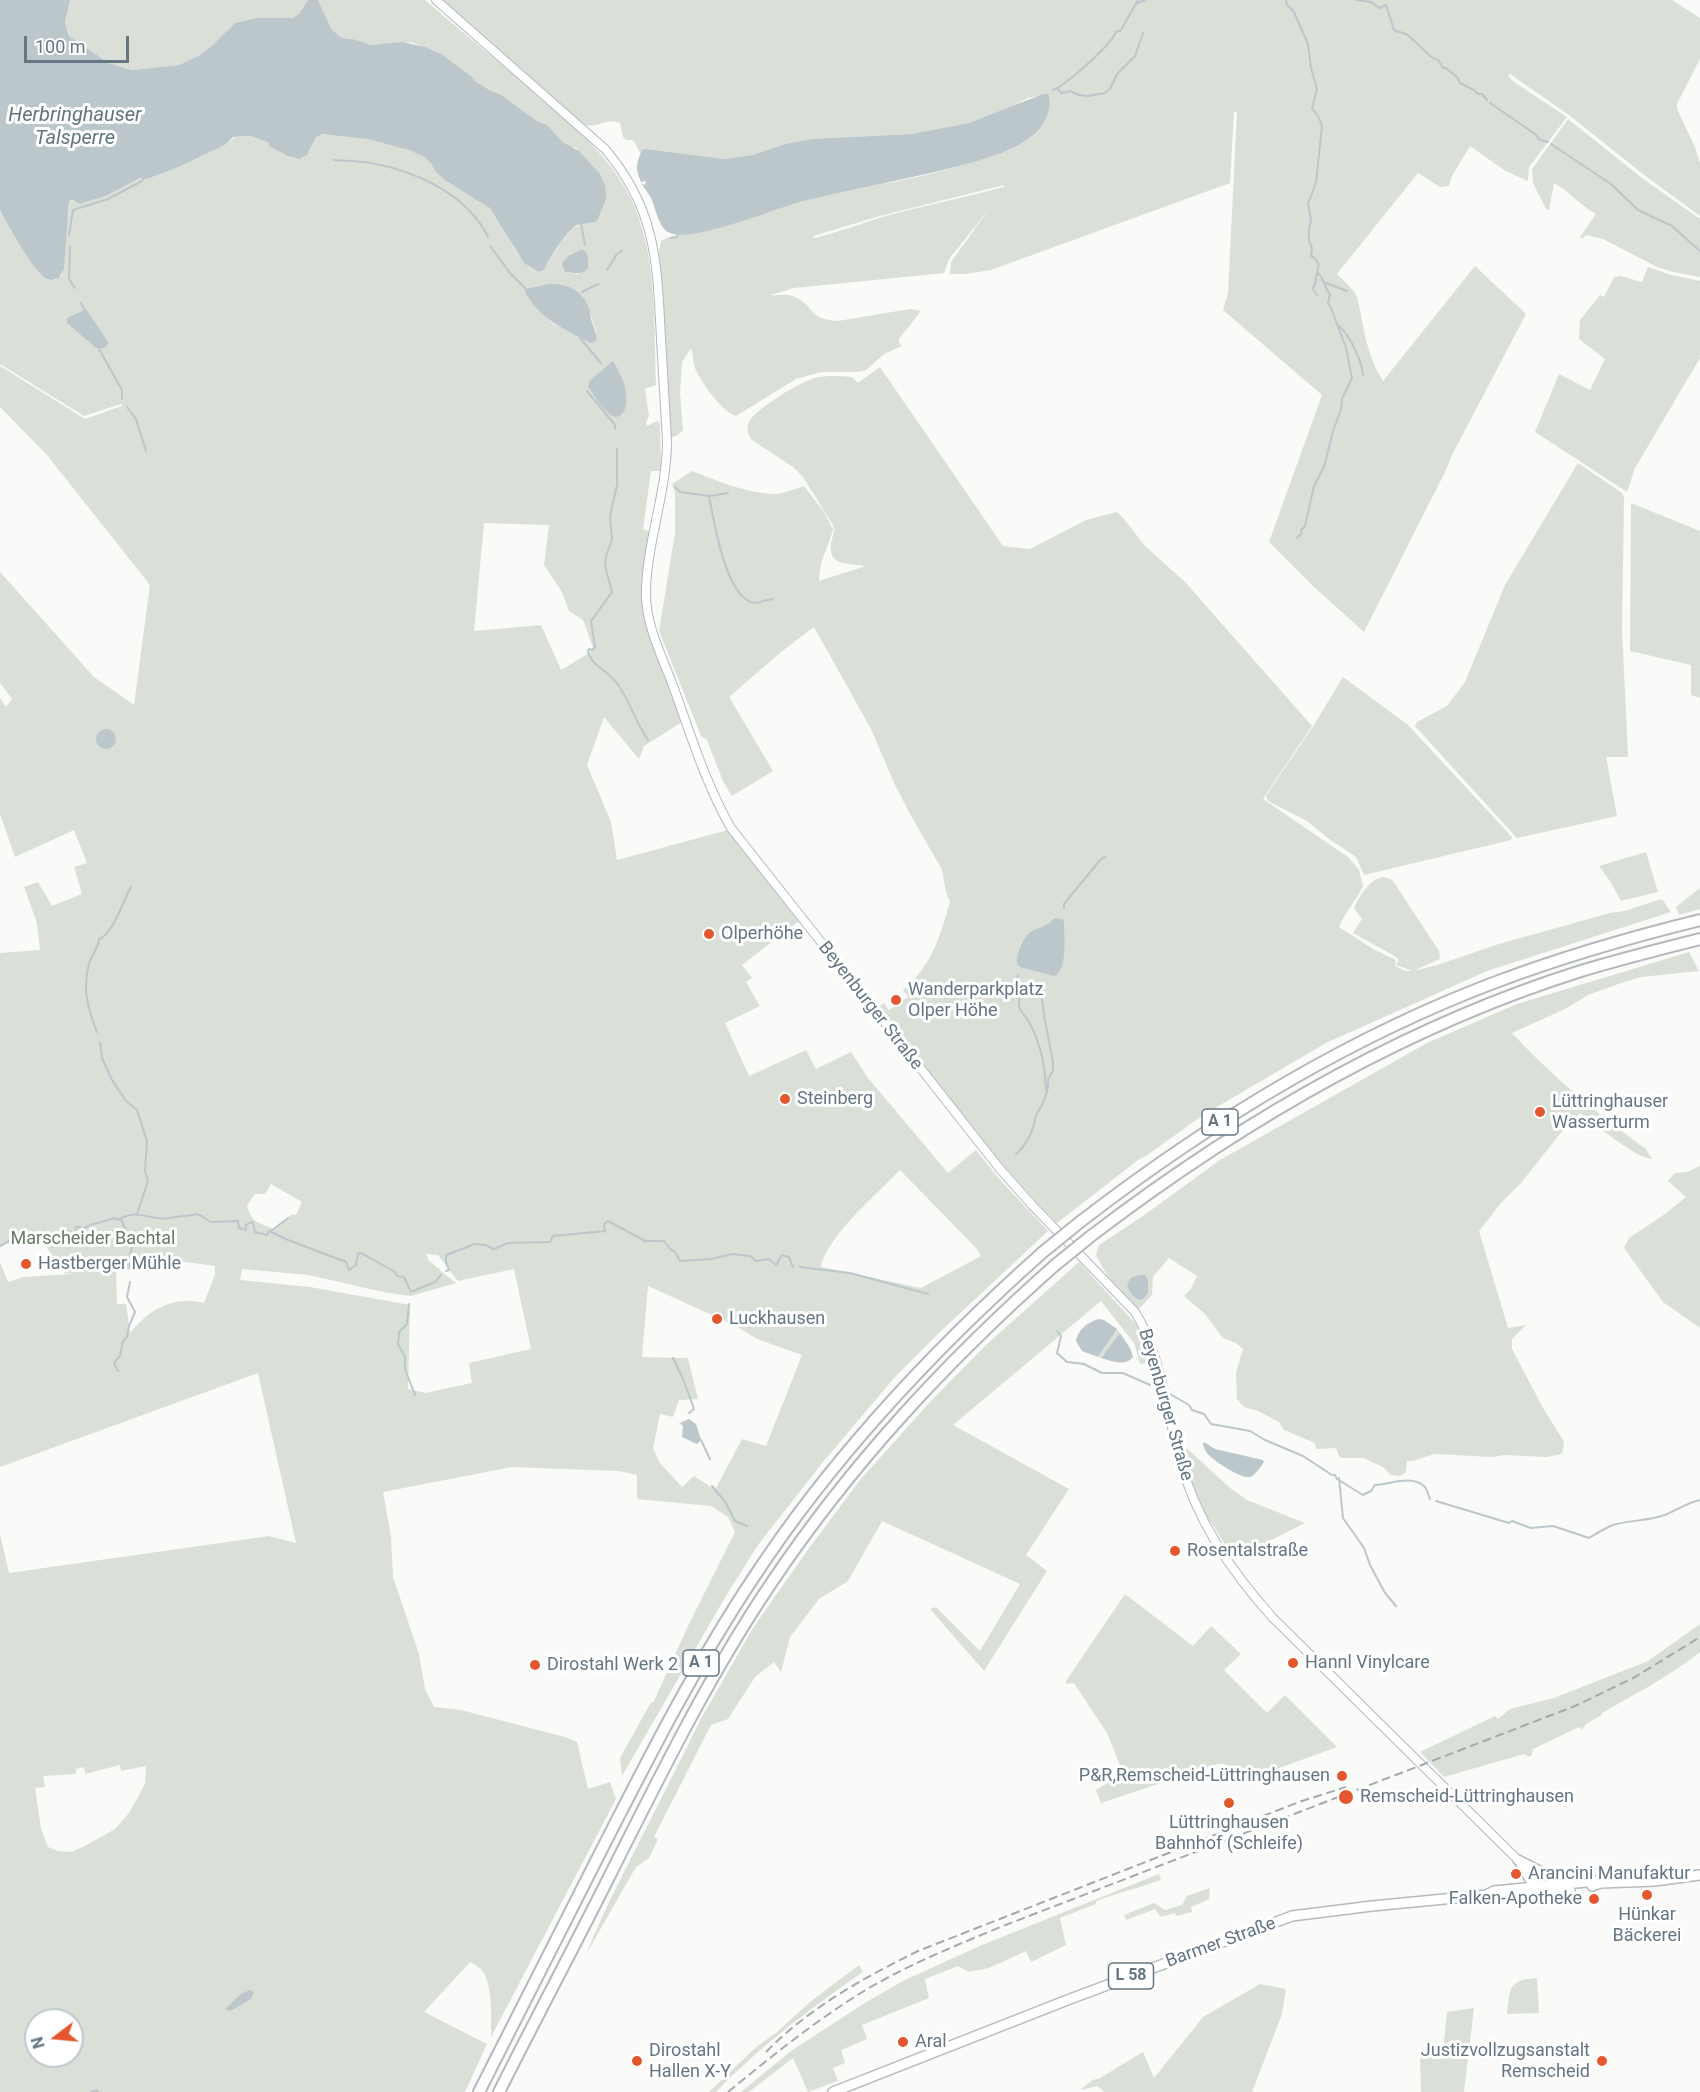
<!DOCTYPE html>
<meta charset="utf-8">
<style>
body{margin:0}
#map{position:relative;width:1700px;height:2092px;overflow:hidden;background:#fafaf8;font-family:Roboto,sans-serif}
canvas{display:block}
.north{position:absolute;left:24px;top:2008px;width:60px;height:60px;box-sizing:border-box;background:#fff;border:2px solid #c1c8cd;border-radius:50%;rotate:254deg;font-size:16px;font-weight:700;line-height:24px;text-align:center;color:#657683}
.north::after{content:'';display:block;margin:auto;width:21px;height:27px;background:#e4572e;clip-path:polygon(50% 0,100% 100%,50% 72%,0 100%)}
.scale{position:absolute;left:24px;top:36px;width:105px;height:27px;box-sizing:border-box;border:3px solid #657683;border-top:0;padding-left:8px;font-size:18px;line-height:21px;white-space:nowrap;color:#657683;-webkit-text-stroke:4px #fff;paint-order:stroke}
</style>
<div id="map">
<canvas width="1700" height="2092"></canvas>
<div class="north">N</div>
<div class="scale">100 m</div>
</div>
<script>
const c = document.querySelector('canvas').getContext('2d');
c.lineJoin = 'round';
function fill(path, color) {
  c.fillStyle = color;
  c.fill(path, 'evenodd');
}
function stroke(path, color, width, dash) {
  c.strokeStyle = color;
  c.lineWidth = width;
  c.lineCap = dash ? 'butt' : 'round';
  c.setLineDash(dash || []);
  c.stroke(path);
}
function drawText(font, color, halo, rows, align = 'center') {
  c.font = font + ' Roboto,sans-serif';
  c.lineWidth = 6;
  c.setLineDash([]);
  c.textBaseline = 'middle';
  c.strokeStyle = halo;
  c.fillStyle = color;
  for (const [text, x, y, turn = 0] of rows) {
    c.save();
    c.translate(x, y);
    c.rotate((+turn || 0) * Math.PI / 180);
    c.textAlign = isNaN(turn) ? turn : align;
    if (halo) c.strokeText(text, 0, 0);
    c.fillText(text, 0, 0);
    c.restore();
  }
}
fill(new Path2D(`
 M70 0H308L299 15 293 18H256L235 23 215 44 198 56 179 65 132 70 109 63 69 36 65 23Z
 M318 0H425C457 27 490 55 522 82 569 122 621 161 640 222 657 274 654 331 656 385L645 389 649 416 646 422 647 426 657 421 660 423 661 471H651L643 529 651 532 643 590V611L650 635 682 722 644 746 639 759 604 717 587 765 611 822 617 860 728 830 799 921 742 965 752 978 746 982 760 1006 725 1023 749 1076 806 1050 816 1069 851 1052 868 1078 948 1173 976 1150 1001 1181 1048 1231 941 1331 894 1378 823 1462 758 1545 727 1594 622 1776 620 1758 650 1704 654 1701 689 1624 735 1532 728 1517 711 1506 637 1499V1475L619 1471 512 1467 383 1492 391 1537 393 1577 419 1654 425 1689 434 1707 461 1710 565 1737 577 1742 588 1789 610 1782 616 1799 491 2037C491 2019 493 1985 482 1970 479 1967 474 1964 470 1962L424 2012 487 2044 465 2092H0V1534L9 1573 269 1536 296 1543 258 1373 0 1467V1262L8 1282 24 1277 73 1274 65 1273 42 1241C28 1241 11 1238 0 1248V953L40 950 37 923 24 887 38 882 52 906 82 894 74 867 87 863 74 830 15 857 0 814V698L6 707 12 699 0 683V572L94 677 134 705 150 585 47 455 0 407V366L85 419 122 406 121 404 84 416 0 364V210C9 226 32 268 46 278 49 281 50 280 55 280L62 275C65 261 65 250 65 236 66 225 70 214 68 203L70 200 80 204 106 196 140 178 147 179 179 167 225 145 235 137 251 136 269 143V145C279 151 299 166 308 153 311 148 313 141 317 136 339 129 409 145 428 160 436 166 440 177 449 183 462 192 481 197 492 210 508 228 514 262 538 272L544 270C549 260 566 232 575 227 581 223 590 224 597 220 614 182 600 176 576 148L570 147 564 143 547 125 537 121 500 94 491 91 475 81 471 76 436 52 411 42 371 45 350 38H342L332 30ZM582 249 579 274 565 272 571 254ZM536 307 590 314 597 334 584 339 580 338 552 323ZM613 362 620 373 607 412 588 387 589 381ZM484 523 549 525 544 565 562 592 569 611 583 620 594 650 561 670 541 625 474 631ZM900 1170 977 1249 981 1256 921 1288 821 1267C826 1237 878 1193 900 1170ZM271 1184 302 1202 296 1215 292 1214 274 1229C258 1222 251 1223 247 1205L255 1194H265ZM426 1254 438 1255 458 1281 514 1269 531 1349 469 1363 472 1383 426 1393 408 1389 410 1305 310 1287 240 1280 242 1269 309 1275 383 1292 411 1296 456 1283 429 1261ZM186 1262 215 1266V1275L204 1303C172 1296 150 1309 130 1333L126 1304H117L116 1271ZM648 1286 736 1326 757 1339 802 1355 766 1446 742 1439 715 1490 694 1476 682 1487 660 1463 653 1448 660 1414 673 1417 679 1400 698 1399 688 1358 642 1357ZM120 1765 121 1771 146 1766 145 1784 129 1813 115 1829 85 1846 71 1852 58 1851 48 1847 41 1829 35 1788 45 1787 43 1776 76 1774V1769L84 1767 85 1774ZM36 2020H72V2056H36Z
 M441 0H1672L1700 18V59L1677 104V109L1694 145 1700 163V216L1644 175 1569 115 1510 74 1508 76 1514 82 1567 117 1529 167 1528 181 1504 170 1470 146 1452 176 1449 186 1440 187 1418 173 1337 274 1354 291 1357 297C1364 326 1366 355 1383 381L1475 266 1526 314 1452 455 1445 472 1364 632 1313 586 1269 542 1322 395 1223 310 1228 293 1237 112H1234L1230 183 991 270 966 274H950L951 262 990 208 949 259 944 273 794 288 771 295C778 296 788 293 795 297 816 307 807 319 838 321L910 309 921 311 899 339V343L902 346 884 354 866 370 858 372H821L796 379 736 416C723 413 700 381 695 368 693 362 693 354 691 348L682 362 680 393 683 430 678 435 671 438 659 251 661 241C678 231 700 233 719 228 747 220 774 208 802 201 867 185 935 178 998 153 1011 147 1027 143 1038 132 1048 121 1048 108 1048 94L1028 98 1005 110 969 123 911 134 811 139 785 144 752 155 724 159 647 149 641 154 633 140H627L623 137 620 123C608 117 598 128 585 125ZM1004 185V187C963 198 922 206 882 217 860 224 838 232 815 238L813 236 880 216Z
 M1568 119 1642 178 1700 219V277L1673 272 1657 267 1603 239 1586 235 1582 239 1580 237 1596 214C1581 206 1570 192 1554 183L1549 210 1546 209 1533 183 1532 169Z
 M1648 267 1671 275 1700 281V358L1635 468 1627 492 1535 432 1559 374 1590 390 1605 359 1579 339 1580 320 1600 295 1604 297 1614 277 1620 276 1642 282Z
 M880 367 1003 546 1030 549 1086 520 1117 512 1124 519 1145 546 1185 582 1312 726 1263 799 1348 857 1359 870 1363 886C1356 901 1345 912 1339 927L1373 949 1396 960 1395 966 1406 971H1413L1396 965 1399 960 1393 955 1353 933 1362 919 1354 908C1360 895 1376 867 1393 881L1439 951 1440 959 1413 971 1437 965 1499 944 1610 913 1624 911 1662 899 1671 912 1487 971 1326 1043 1203 1115 1146 1156 1138 1160 1057 1223C992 1158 937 1084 880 1012V1006L884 1003 889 1010 908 997 903 990C931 967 941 935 950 901 944 891 945 879 941 868L909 812 895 785 871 729 814 627 781 652 729 697 773 771 732 796 723 781 707 740 701 736 659 631 675 533V493L672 484 692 471C718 481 744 492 771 494 781 495 795 489 804 486L824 512 833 529C828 549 819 560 819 581L866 566C852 563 828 568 831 544 832 537 835 533 833 525L803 477 793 467 752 440C748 435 746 429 749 422 755 409 800 382 815 378 827 375 840 376 852 377L858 383Z
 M1578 463 1622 493 1624 498 1622 629 1628 757H1606L1617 816 1517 838 1415 726 1417 722 1447 706 1465 682 1505 585Z
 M1631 503 1700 531V698L1691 695V665L1630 651Z
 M1343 677 1408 725 1512 837 1511 840 1364 875 1356 857 1329 839 1307 821 1268 801 1266 796 1314 725Z
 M1646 852 1658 892 1621 901 1610 881 1599 866Z
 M1700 888V909L1679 915 1676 907Z
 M1689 952 1699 971 1641 977 1624 982 1588 995 1565 1009 1512 1033C1552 1076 1598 1115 1646 1149L1652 1159C1634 1157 1596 1125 1580 1113L1559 1135 1521 1183 1501 1203 1479 1231 1508 1328 1526 1325 1512 1339V1349L1543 1408 1563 1440 1564 1445 1562 1454 1547 1457 1504 1455 1492 1457 1434 1454 1413 1461H1407L1406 1472 1401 1476 1391 1475 1383 1467 1363 1458H1340L1336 1448 1316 1449 1315 1443 1284 1430 1279 1422 1258 1411 1244 1407 1237 1399 1236 1373 1243 1349 1236 1343 1223 1338 1205 1314 1184 1296 1190 1290 1197 1276 1169 1258 1153 1277 1152 1295 1138 1310 1107 1275 1096 1255 1099 1245 1143 1216 1220 1160 1427 1043 1517 1004Z
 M1700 1166V1328L1663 1302 1624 1248 1629 1238 1665 1214 1686 1197 1668 1181 1675 1173 1687 1172Z
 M1079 1262 1135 1323 1146 1342 1151 1363 1140 1364 1134 1343 1101 1301 953 1425 1069 1489 1026 1555 1047 1571 984 1671 930 1609 936 1607 980 1651 1020 1584 882 1521 848 1581 819 1599 790 1637 781 1672 774 1662 755 1677 728 1719 711 1725 654 1837 658 1839 649 1858 636 1867 585 1956 607 1906 702 1717 753 1628 804 1555 860 1480 931 1401 985 1346Z
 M1117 1329 1120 1333 1101 1358 1098 1357Z
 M1180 1442 1230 1488 1247 1500 1305 1523 1234 1559 1211 1522H1209C1196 1496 1187 1471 1180 1442Z
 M1125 1594 1193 1646 1211 1626 1241 1654 1224 1670 1267 1713 1285 1695 1337 1747 1252 1778 1247 1783 1224 1764H1218L1101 1803 1096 1790 1123 1773 1107 1733 1074 1683 1066 1684V1681Z
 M1700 1624V1652C1670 1676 1635 1694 1602 1713V1715L1586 1724 1582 1730 1579 1727 1533 1749 1531 1756 1529 1757 1524 1754 1444 1777 1420 1752 1495 1716 1498 1719 1510 1709 1554 1698 1648 1661Z
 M1159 1874 1161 1880C1139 1888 1117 1893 1096 1901V1904L1060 1918 1066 1945 1031 1962 1026 1951 989 1968 969 1972 958 1966 925 1979 929 1998 862 2025 867 2039 841 2050 845 2063 833 2068 838 2081 808 2092 793 2058 749 2092H741L791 2051 868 2001 905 1980 982 1945Z
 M1210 1888 1209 1899 1191 1907 1192 1912 1176 1916 1175 1913 1161 1917 1155 1909 1126 1920 1124 1915 1154 1903 1165 1910 1182 1905 1187 1896Z
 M859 1965 863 1972C811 2008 760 2046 716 2092H709L755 2048 777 2032 810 2002Z
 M1537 1978 1539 2013 1507 2014C1510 1988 1508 1980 1537 1978Z
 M1260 1984 1286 1989 1282 2014 1252 2092H1104L1098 2086 1080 2090 1093 2080 1100 2078 1143 2052 1154 2078 1203 2017Z
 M1474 2008 1464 2092H1421L1420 2052 1443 2051 1447 2012Z`), '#dadfd7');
fill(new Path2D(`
 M0 0H70L65 23 69 36 109 63 132 70 179 65 198 56 212 46 235 23 256 18H293L299 14 308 0H318L332 30 342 38 353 39 371 45 403 42 425 47 441 54 471 76 475 81 491 91 500 94 537 121 547 125 564 143 579 151 600 174 605 186 606 199 597 221C590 224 583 223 577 225 566 231 549 259 544 270L538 272 524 263 490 208 446 181 436 172 431 163 424 157 409 150 368 139 323 134 316 137 307 155 299 159 288 156 269 146V143L251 136 233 137 225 145 179 167 147 179 140 178 106 196 80 204 72 200 69 201 64 269 59 278C54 280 50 281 45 278 31 267 9 227 0 210Z
 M1043 94H1048C1053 107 1045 126 1035 134 1013 152 981 160 955 167 904 180 853 189 803 201 776 208 693 243 670 233 658 228 656 208 651 198 648 192 644 188 641 183L645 185 646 181 641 182C635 166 636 165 642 150L647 149 724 159 752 155 785 144 811 139 911 134 969 123Z
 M582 249 587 253C592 275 583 274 565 272L562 264C566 256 573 253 582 249Z
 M549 284C567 284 581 289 589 308 590 312 590 318 592 322 594 330 598 334 596 341L590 343C561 327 543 322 525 292L526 289Z
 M86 309 109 343 104 348H96L67 323V318Z
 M613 361C621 373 634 402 621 415 619 417 616 417 613 416 603 411 595 396 588 387L589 381Z
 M96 739a10 10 0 1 1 20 0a10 10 0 1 1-20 0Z
 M1055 918 1062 919 1064 922C1064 936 1068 972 1054 976L1020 967C1016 963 1016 961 1018 954 1029 921 1038 935 1055 918Z
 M1139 1275H1145L1148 1280V1293L1142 1300C1134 1299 1129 1292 1127 1285L1131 1278Z
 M1099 1319 1104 1320 1117 1329 1098 1357 1082 1351 1076 1341C1078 1330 1087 1322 1099 1319Z
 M1120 1333 1130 1348 1133 1357C1125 1367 1112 1361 1101 1358Z
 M689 1419 696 1424 701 1440 697 1444 682 1437 683 1426 680 1423Z
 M1204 1442 1215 1449 1263 1460 1264 1462C1261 1466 1255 1476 1250 1477 1241 1479 1212 1460 1207 1453 1206 1452 1203 1445 1203 1444Z
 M250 1990 254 1992 251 1999 230 2011 225 2009 241 1994Z`), '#bbc7cb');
stroke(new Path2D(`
 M1286 0 1287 5 1294 12 1308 44 1311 68 1317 89 1312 108 1319 118 1322 126 1316 183 1308 204 1311 219 1309 230V241L1312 248 1311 256C1318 259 1320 265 1317 272 1325 279 1324 288 1330 294L1328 303 1331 308 1346 348 1352 378 1342 399 1341 410 1333 431 1324 467 1314 486 1305 526 1301 530 1302 533 1297 538
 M1356 0 1371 2 1379 8 1386 5 1394 30 1408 35 1430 56 1439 61 1443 68H1446L1457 77 1460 83 1474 90 1478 94H1482L1487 100
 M1138 3 1145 0
 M1057 88 1061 93 1070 91 1079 95 1088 96 1105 93 1110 89 1117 74 1135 56 1143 33
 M1053 90C1067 84 1110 46 1116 32L1121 30 1138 0
 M1490 103 1535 134 1540 140 1548 142
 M1551 144 1611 184 1638 210 1672 226 1700 251
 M334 160C346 161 359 161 371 163 416 171 467 194 488 237
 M581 224 585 245
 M69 235 73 210 108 199 142 181 144 178
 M671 238 677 237 678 234
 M490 246 510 273 527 290
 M70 247 69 279 75 288
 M607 270 617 254 622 251
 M1317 272 1315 285 1312 288 1317 295
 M1326 283 1347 291
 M582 292 598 284
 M81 303 84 309
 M1339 326C1350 335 1362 362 1363 375
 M580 338 601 363
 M99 349 122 390V399
 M587 391 615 425V429
 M127 407 136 419 146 451
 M617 449V485L610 516 612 540 606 556 605 566 612 592 591 621 595 647 592 650 589 649 588 652C592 666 608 671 616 682 630 700 635 722 648 740
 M675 487 680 492 709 496C714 521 725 593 751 602 758 605 766 599 773 599
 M710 496 728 493
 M1064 909V904L1101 859 1105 857
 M1018 975 1013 990C1019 997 1020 998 1019 1007 1021 1012 1025 1015 1027 1019 1041 1041 1045 1065 1046 1090
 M97 1032C88 1009 82 988 89 964 91 956 99 947 99 939 113 934 123 901 131 887
 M100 1042 102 1058 112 1080 126 1101 137 1110 147 1141 145 1171 148 1181 137 1214
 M1016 1154C1028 1144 1033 1131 1036 1116 1037 1111 1041 1108 1043 1103 1046 1096 1049 1086 1048 1079L1053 1071V1062L1045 1021 1040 985
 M121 1219 132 1246 129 1261 130 1269
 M271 1231 288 1218
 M0 1246 13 1239 23 1240 39 1238 45 1232 55 1240 59 1238 63 1229 75 1234 76 1227H80L81 1230 90 1225 115 1218 118 1220C139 1207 150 1222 170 1218 179 1216 188 1216 198 1214L211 1222 238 1221 239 1228 246 1230V1225L251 1222 253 1223 255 1232 267 1235 269 1231 288 1240 346 1262 349 1270 356 1265 358 1254 361 1253 395 1272 397 1276 404 1277 411 1292 435 1282 441 1275
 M800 1267 850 1273 928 1294
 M446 1271 449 1270 446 1262V1255L475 1244 485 1245 494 1249 508 1243 550 1242 553 1236 605 1231 604 1224 608 1221 645 1241H664L671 1250 675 1252 680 1261 711 1259 732 1254 750 1256 756 1261 769 1259 776 1265 782 1255 789 1257 793 1267
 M409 1304 407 1324 399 1332 398 1344 405 1357V1369L415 1395
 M1057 1331 1061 1336 1057 1353 1067 1362 1084 1364 1102 1373H1123L1150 1385
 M673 1358 683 1379 693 1406 694 1409 689 1413
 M118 1371 114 1363 120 1356 123 1341 127 1337 129 1326 135 1312 127 1297 130 1282
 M1170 1394 1189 1405 1192 1410 1204 1414 1211 1424 1250 1431 1265 1440 1303 1456 1332 1475H1335L1337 1479 1363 1495 1371 1491 1375 1485C1391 1484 1411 1475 1424 1486 1427 1488 1428 1495 1430 1499
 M701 1440 710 1459
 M1339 1478 1343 1518 1364 1548 1370 1565 1385 1593 1396 1606
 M712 1486 726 1503 735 1521 747 1526
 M1436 1501 1509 1523 1512 1521 1531 1528 1553 1526 1589 1538C1594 1535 1607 1527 1613 1525 1630 1520 1648 1521 1665 1515 1677 1510 1687 1503 1700 1500
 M91 2092 97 2090 98 2092`), '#bbc7cb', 2);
const secondary = new Path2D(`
 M436 0 605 149C657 210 657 264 661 339 663 373 665 407 667 441 667 492 647 541 646 591 645 623 661 654 672 683 690 732 705 783 731 828L1000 1169 1032 1205 1135 1312C1160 1351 1167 1412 1179 1457 1196 1520 1230 1570 1273 1618L1518 1860`);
const primary = new Path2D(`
 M1518 1860C1537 1869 1551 1880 1574 1879
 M1521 1864 1535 1888
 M1592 1886 1601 1883 1655 1881 1700 1875
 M1486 1895 1495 1898 1552 1894 1570 1890
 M833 2092 1070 1999 1292 1916 1372 1906 1486 1895 1494 1891 1597 1881`);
const highway = new Path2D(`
 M1080 1222C1207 1124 1345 1039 1496 982 1562 957 1631 937 1700 920
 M1091 1236C1239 1123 1403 1027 1581 971 1620 959 1660 949 1700 939
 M479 2092C518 2014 558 1937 597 1859 646 1763 694 1667 754 1577 834 1455 934 1349 1043 1252
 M499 2092C535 2020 573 1949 609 1877 659 1778 708 1677 770 1585 851 1464 945 1363 1054 1266`);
stroke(secondary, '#b3babf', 10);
stroke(primary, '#b5babe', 12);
stroke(highway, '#b4b9bd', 14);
stroke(secondary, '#fff', 8);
stroke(primary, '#fff', 9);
stroke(highway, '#fff', 10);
stroke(new Path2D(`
 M766 2052C809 2008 863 1978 918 1951L1299 1802 1346 1787
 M728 2092C773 2055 819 2018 869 1988 912 1963 957 1945 1003 1926L1575 1706 1635 1677 1700 1637`), '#a2aab0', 2, [9, 4.5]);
const highwayBridge = new Path2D(`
 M1043 1252 1080 1222
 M1054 1266 1091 1236`);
stroke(highwayBridge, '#b4b9bd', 14, []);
stroke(highwayBridge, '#fff', 10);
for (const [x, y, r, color] of [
 [709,934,6,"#e4572e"],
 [896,1000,6,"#e4572e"],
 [785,1099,6,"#e4572e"],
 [1540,1112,6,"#e4572e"],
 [26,1264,6,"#e4572e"],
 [717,1319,6,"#e4572e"],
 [1175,1551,6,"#e4572e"],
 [1293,1663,6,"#e4572e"],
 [535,1665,6,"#e4572e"],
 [1342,1776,6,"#e4572e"],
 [1346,1797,8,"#e4572e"],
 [1229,1803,6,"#e4572e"],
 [1516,1874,6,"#e4572e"],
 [1647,1895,6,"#e4572e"],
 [1594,1899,6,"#e4572e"],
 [903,2042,6,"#e4572e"],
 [637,2061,6,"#e4572e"],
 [1602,2061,6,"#e4572e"]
]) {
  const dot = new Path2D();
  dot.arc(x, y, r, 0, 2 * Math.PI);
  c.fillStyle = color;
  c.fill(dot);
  stroke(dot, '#fff', 2);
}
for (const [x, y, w] of [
 [1220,1122,36],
 [701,1663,36],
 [1131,1976,45]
]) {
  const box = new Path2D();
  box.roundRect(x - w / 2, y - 13, w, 26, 4.5);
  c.fillStyle = '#fff';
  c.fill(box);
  stroke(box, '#657683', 1.5);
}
drawText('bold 16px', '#657683', null, [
 ["A 1",1220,1122],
 ["A 1",701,1663],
 ["L 58",1131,1976]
]);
drawText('18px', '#657683', '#fff', [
 ["Olperhöhe",721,934],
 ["Wanderparkplatz",908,990],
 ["Olper Höhe",908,1011],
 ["Steinberg",797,1099],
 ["Lüttringhauser",1552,1102],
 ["Wasserturm",1552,1123],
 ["Hastberger Mühle",38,1264],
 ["Luckhausen",729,1319],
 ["Rosentalstraße",1187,1551],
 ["Hannl Vinylcare",1305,1663],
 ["Dirostahl Werk 2",547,1665],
 ["P&R,Remscheid-Lüttringhausen",1330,1776,"right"],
 ["Remscheid-Lüttringhausen",1360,1797],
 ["Lüttringhausen",1229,1823,"center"],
 ["Bahnhof (Schleife)",1229,1844,"center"],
 ["Arancini Manufaktur",1528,1874],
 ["Falken-Apotheke",1582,1899,"right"],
 ["Hünkar",1647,1915,"center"],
 ["Bäckerei",1647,1936,"center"],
 ["Aral",915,2042],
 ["Dirostahl",649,2051],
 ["Hallen X-Y",649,2072],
 ["Justizvollzugsanstalt",1590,2051,"right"],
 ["Remscheid",1590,2072,"right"]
], 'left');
drawText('18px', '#657683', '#fff', [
 ["Beyenburger Straße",870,1006,52],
 ["Beyenburger Straße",1165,1405,74],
 ["Barmer Straße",1221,1943,-20]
]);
drawText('18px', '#687a64', '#fff', [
 ["Marscheider Bachtal",93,1239]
]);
drawText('italic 20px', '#60757c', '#fff', [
 ["Herbringhauser",75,116],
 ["Talsperre",75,139]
]);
</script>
